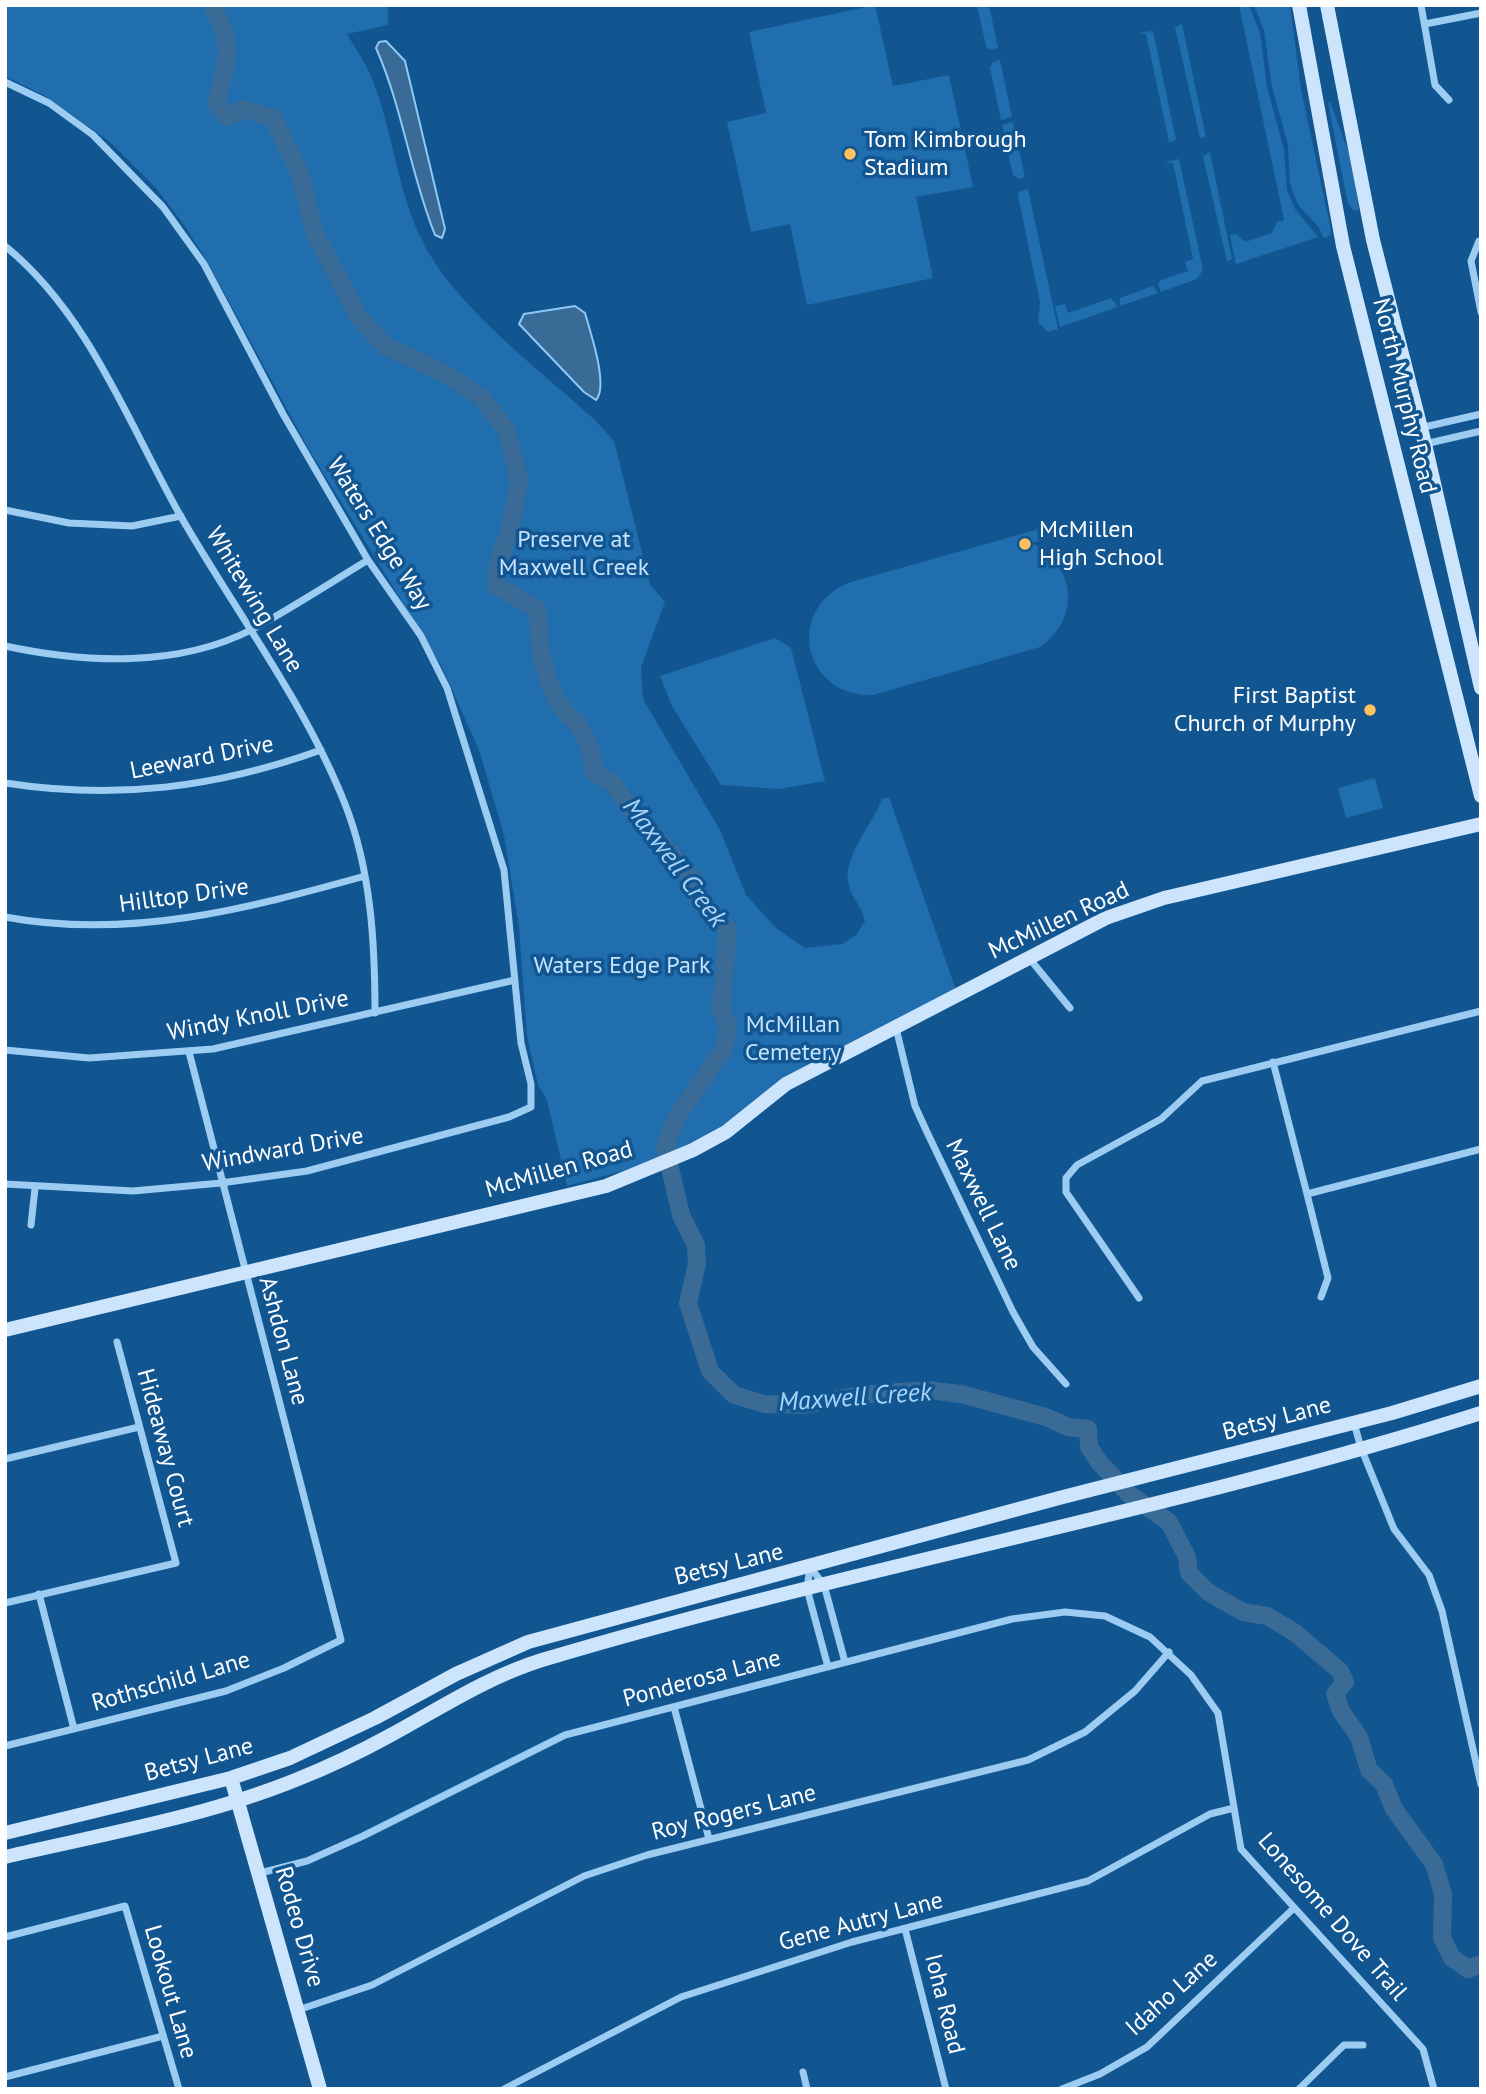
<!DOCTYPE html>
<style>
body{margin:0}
#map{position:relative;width:1486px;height:2094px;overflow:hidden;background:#115591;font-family:"PT Sans",sans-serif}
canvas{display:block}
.frame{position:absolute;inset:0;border:7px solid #fff;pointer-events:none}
</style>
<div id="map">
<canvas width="1486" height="2094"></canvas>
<div class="frame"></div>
</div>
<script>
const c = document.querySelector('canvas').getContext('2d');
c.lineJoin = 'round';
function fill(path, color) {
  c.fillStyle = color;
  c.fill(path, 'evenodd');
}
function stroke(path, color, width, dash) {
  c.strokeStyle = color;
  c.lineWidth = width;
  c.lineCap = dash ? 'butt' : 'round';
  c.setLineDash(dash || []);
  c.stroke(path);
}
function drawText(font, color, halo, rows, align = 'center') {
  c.font = font + ' "PT Sans",sans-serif';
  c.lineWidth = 7;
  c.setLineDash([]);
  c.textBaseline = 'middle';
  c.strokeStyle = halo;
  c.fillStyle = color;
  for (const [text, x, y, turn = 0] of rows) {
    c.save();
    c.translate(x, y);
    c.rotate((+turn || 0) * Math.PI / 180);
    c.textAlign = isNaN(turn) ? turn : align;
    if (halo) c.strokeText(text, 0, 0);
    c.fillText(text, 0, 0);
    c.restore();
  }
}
fill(new Path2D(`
 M5 5H388V25L347 34C356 49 367 65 373 81 393 132 397 190 422 240 453 305 540 370 595 420L614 441 650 585 665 602 641 667 643 699 720 830 746 895 777 929 805 948 842 944 856 935 865 921C862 906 850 897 848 881 844 857 873 822 882 799L889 797 956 990 788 1075 726 1123 693 1143 629 1169 567 1186 547 1100 538 1085 527 1036 519 928 504 835 479 750 442 667 308 448 207 261 184 225 156 188 110 142 47 97 5 76Z
 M875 5 893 86 949 75 973 187 916 197 933 278 807 305 790 224 751 232 727 122 766 113 749 32Z
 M977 5H989L998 48 990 50 986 46Z
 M1239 5H1249L1260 33 1267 87 1284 150 1287 190 1295 209 1318 237 1236 264 1230 235 1237 234 1242 240 1248 241 1272 233 1277 222 1284 220Z
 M1254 5H1290L1301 89 1331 230 1330 235 1324 238 1318 226 1298 205 1290 184 1288 145 1272 87 1264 31Z
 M1182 24 1206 137 1200 138 1175 27Z
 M1153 31 1176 140 1161 146 1169 142 1146 34 1137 33Z
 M1000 60 1012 117 1001 120 990 68 993 62Z
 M1330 102 1352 161 1359 210 1354 211 1348 204 1328 103Z
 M1013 122 1025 177 1019 179 1013 175 1002 125Z
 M1210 152 1232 259 1227 262 1203 156Z
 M1179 159 1203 270 1197 279 1161 292 1158 284 1161 280 1188 271 1185 262 1193 259 1173 163 1164 162Z
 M1028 189 1058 329 1048 332 1038 322 1040 302 1018 196 1020 191Z
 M1153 286 1158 293 1120 306V298Z
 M1111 298 1118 307 1060 327 1055 306 1065 304 1068 313Z
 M1039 529 1042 540 1032 543C1076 565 1081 619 1040 647L873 695C802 697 784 607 851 582Z
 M775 638 791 648 825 781 779 789 721 785 672 706 660 676Z
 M1375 778 1383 808 1346 818 1338 788Z`), '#206eae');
const water = new Path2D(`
 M386 41 405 61 445 229 442 238 435 235C410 173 403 109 376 48L379 42Z
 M575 306 585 313C590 331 609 386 596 400L584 392 519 324 524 314Z`);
fill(water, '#3a6b97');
stroke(water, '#8ec8f6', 2);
stroke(new Path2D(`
 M211 5C234 39 228 64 216 102L226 117 243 109 273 118 300 173 315 234 358 316 385 346 444 373 481 397 507 431 519 481 510 530 499 559 496 585 538 610C538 644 543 682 564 711 567 715 572 718 576 722 588 737 593 755 594 773L613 783 626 803 697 884 698 900 728 930 721 1010 728 1024 725 1047 677 1117 665 1147 681 1215 696 1245 697 1264 688 1303 710 1371 734 1395 764 1404 804 1405 861 1395 927 1390 961 1394 1046 1417 1068 1427 1088 1429 1089 1447 1099 1462 1130 1495 1169 1522 1187 1557 1189 1573 1208 1592 1243 1612 1267 1616 1294 1632 1340 1671 1345 1682 1335 1694 1341 1711 1359 1737 1369 1770 1384 1784 1394 1809 1434 1864 1443 1894 1442 1938 1452 1958 1468 1969 1481 1964`), '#3a6b97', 18);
stroke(new Path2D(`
 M1421 5 1435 85 1449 100
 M1425 24 1481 13
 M5 82 49 103 93 135 163 207 204 264 283 414 368 560 421 636 447 688 504 870 521 1043 531 1084V1107L509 1117 307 1171 221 1183 133 1191 5 1184
 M1479 241 1471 261 1481 312
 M5 246C89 314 128 423 180 515 235 611 304 701 345 804 371 870 375 943 375 1013
 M1420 428 1481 414
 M1425 444 1481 431
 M5 510 69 523 132 526 181 516
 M5 646C84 663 178 668 253 629 292 608 330 583 368 560
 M5 783C116 800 215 788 321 750
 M5 917C129 940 246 909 365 876
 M1029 958 1070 1008
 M896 1028 915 1106 926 1130 1013 1312 1033 1347 1066 1384
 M5 1050 89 1058 213 1049 515 980
 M1273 1062 1307 1194 1481 1149
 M1307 1194 1328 1278 1321 1297
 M31 1225 35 1188
 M1139 1298 1066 1192V1178L1077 1165 1161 1119 1202 1081 1481 1011
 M1354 1423 1361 1448 1394 1529 1429 1575 1442 1611 1481 1785
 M5 1459 139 1427
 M810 1567 807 1589 828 1667
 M810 1567 824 1585 845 1662
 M39 1594 74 1729
 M5 1603 176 1563 117 1342
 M674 1707 709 1839
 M5 1746 226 1691 284 1668 341 1640 189 1052
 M260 1873 307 1861 363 1836 565 1735 1012 1619 1065 1612 1105 1616 1150 1637 1191 1675 1218 1713 1241 1849 1423 2049 1434 2089
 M905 1929 946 2089
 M5 1937 125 1906 179 2089
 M298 2010 372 1985 584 1876 647 1855 1028 1760 1085 1732 1135 1691 1169 1652
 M803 2072 807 2089
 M5 2077 163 2036
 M504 2089 681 1997 852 1942 1088 1881 1210 1814 1234 1808
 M1062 2089 1100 2074 1147 2047 1294 1908
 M1299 2089 1344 2045H1363`), '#9dccf2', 7);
stroke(new Path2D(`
 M1299 5 1343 246 1481 796
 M1327 5 1373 240 1425 444 1481 688
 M5 1330 606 1186 693 1150 726 1132 786 1084 1106 918 1164 898 1481 824
 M231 1778 320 2089
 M5 1833 231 1778 290 1758 375 1718 456 1674 528 1642 1059 1498 1392 1413 1481 1386
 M5 1857C103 1834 205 1817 298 1779 328 1767 360 1752 389 1736 439 1709 487 1677 542 1660 852 1567 1172 1511 1481 1413`), '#cce5fc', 14);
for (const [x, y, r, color] of [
 [850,154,7,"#ffc15e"],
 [1025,544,7,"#ffc15e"],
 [1370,710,7,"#ffc15e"]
]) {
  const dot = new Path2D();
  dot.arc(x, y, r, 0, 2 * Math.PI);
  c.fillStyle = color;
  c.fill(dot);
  stroke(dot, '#115591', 2.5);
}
drawText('24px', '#fff', '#115591', [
 ["Tom Kimbrough",864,140],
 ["Stadium",864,168],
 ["McMillen",1039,530],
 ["High School",1039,558],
 ["First Baptist",1356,696,"right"],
 ["Church of Murphy",1356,724,"right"]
], 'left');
drawText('24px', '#fff', '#115591', [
 ["North Murphy Road",1404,396,76],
 ["Waters Edge Way",379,534,58],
 ["Whitewing Lane",254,600,59],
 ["Leeward Drive",202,758,-11],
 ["Hilltop Drive",184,896,-8],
 ["McMillen Road",1059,921,-25],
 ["Windy Knoll Drive",258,1016,-11],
 ["Windward Drive",283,1150,-10],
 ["McMillen Road",559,1170,-16],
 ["Maxwell Lane",983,1205,64],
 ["Ashdon Lane",283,1341,75],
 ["Betsy Lane",1277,1419,-15],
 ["Hideaway Court",165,1448,75],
 ["Betsy Lane",729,1565,-14],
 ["Ponderosa Lane",702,1679,-15],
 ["Rothschild Lane",171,1682,-16],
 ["Betsy Lane",199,1760,-15],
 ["Roy Rogers Lane",734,1813,-14],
 ["Lonesome Dove Trail",1332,1917,49],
 ["Gene Autry Lane",861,1922,-15],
 ["Rodeo Drive",299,1927,74],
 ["Lookout Lane",170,1992,74],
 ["Idaho Lane",1172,1994,-42],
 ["Ioha Road",944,2004,76]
]);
drawText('24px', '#c4e3fd', '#115591', [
 ["Preserve at",574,540],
 ["Maxwell Creek",574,568],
 ["Waters Edge Park",622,966],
 ["McMillan",793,1025],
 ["Cemetery",793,1053]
]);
drawText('italic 26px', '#a9d5f9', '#115591', [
 ["Maxwell Creek",674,863,53],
 ["Maxwell Creek",855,1398,-4]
]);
</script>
